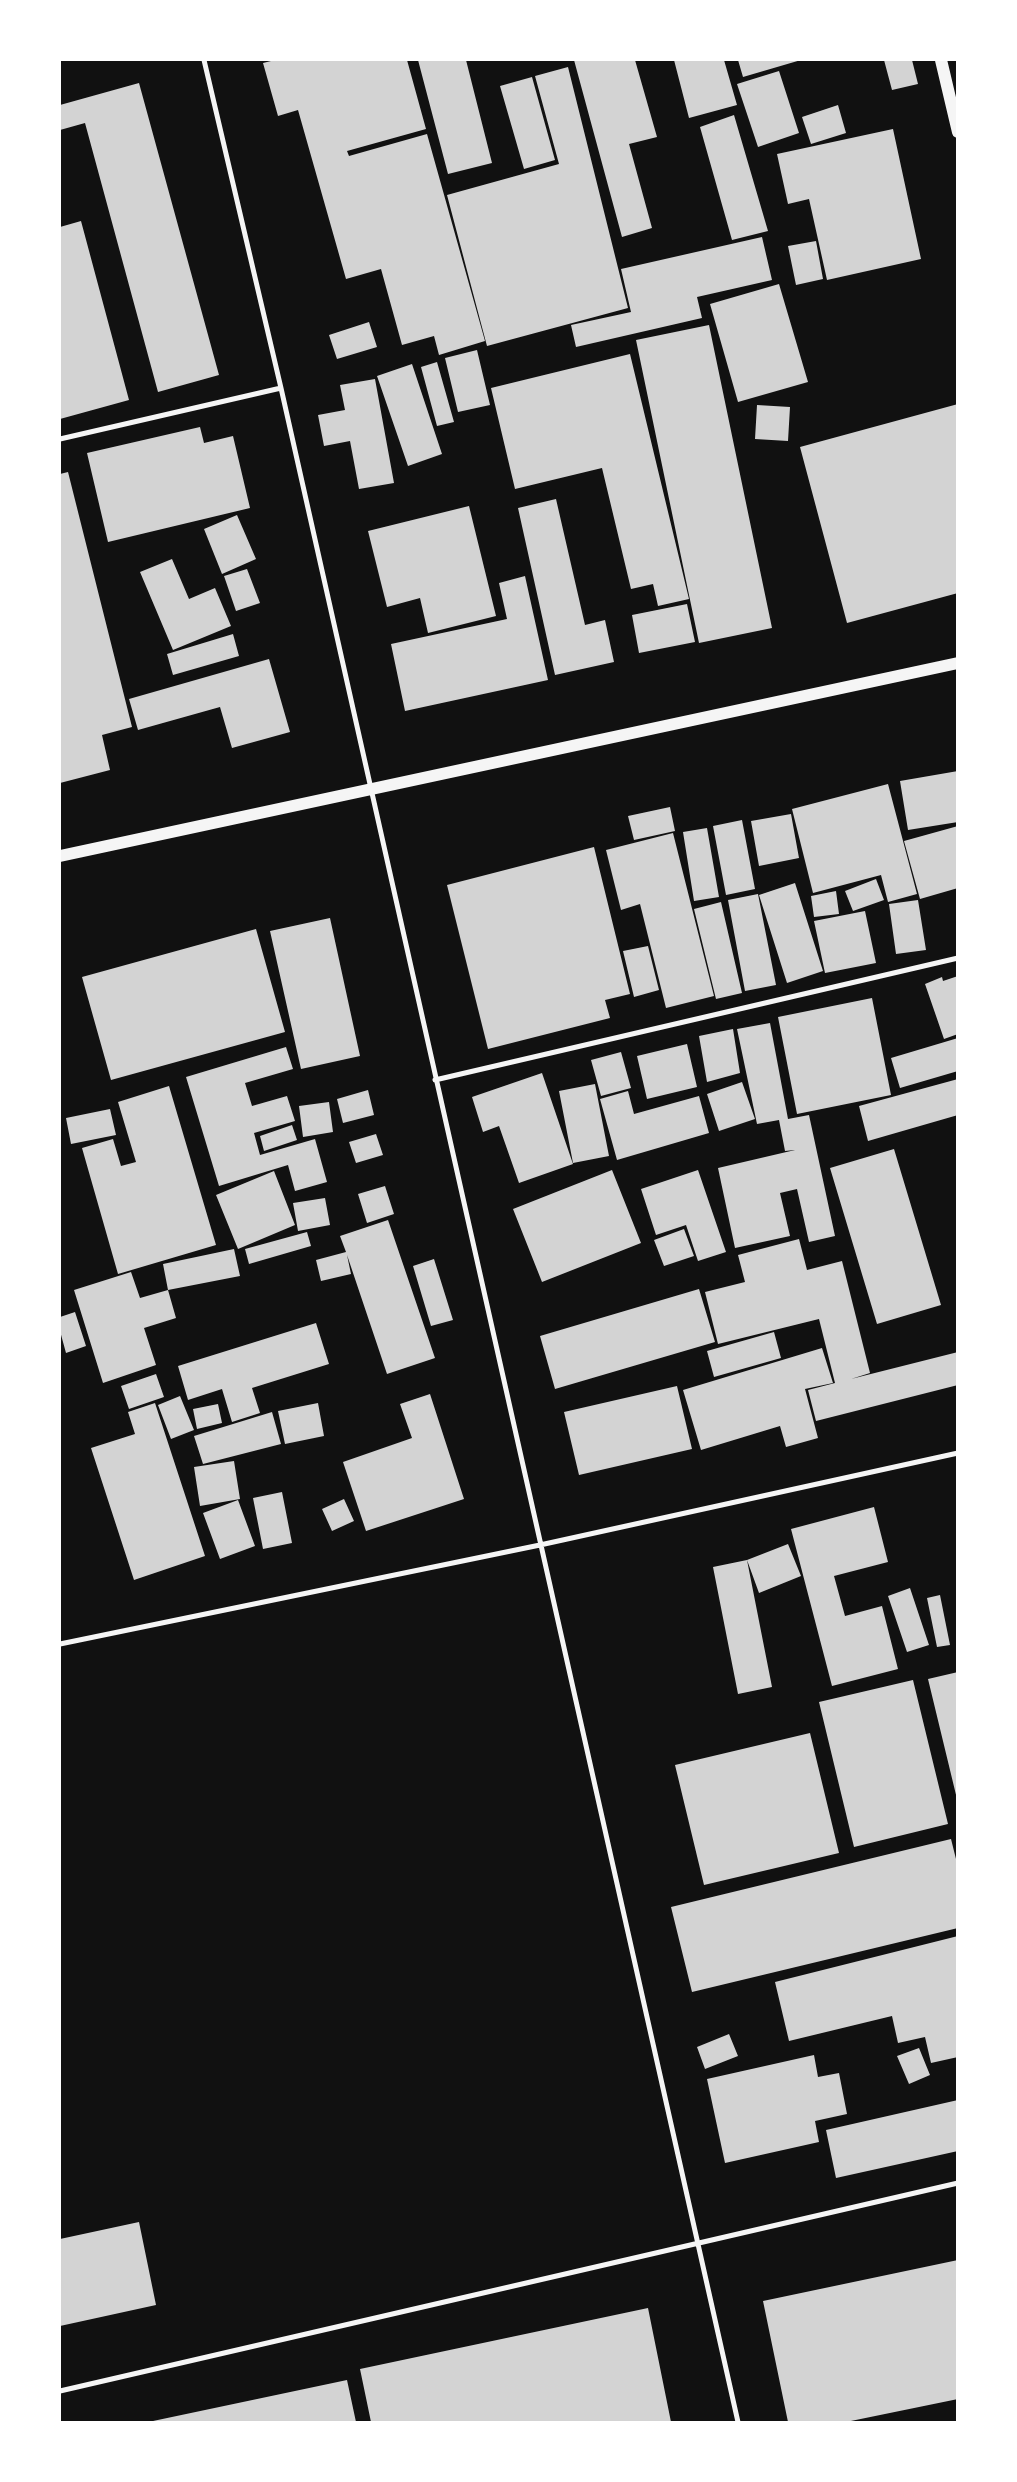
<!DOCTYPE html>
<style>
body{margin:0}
#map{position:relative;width:1017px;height:2482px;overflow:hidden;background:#111;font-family:Montserrat,sans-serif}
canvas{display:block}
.frame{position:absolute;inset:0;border:61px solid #fff;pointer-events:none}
</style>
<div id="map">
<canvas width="1017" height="2482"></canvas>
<div class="frame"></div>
</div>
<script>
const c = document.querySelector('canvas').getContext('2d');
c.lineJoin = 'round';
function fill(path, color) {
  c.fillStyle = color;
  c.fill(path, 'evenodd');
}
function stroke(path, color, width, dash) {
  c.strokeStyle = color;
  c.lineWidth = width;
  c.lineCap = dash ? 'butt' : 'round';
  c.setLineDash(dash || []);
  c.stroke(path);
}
fill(new Path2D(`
 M275 60H407L426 129 347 151 349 156 427 134 485 341 439 355 434 336 402 345 381 269 346 279 298 110 278 116 263 63Z
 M418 60H466L492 163 448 174Z
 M574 60H635L657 137 629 144 652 228 622 237Z
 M674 60H724L737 105 689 118Z
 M738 60H801L743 77Z
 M884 60H912L918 84 892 90Z
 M568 67 628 308 487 346 447 195 559 164 535 76Z
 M779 71 799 133 758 147 737 84Z
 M532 77 555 160 524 169 500 86Z
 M139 83 219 375 158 392 85 123 60 130V105Z
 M838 105 846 133 811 144 802 117Z
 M734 115 768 231 732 240 700 127Z
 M893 129 921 259 827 280 809 199 788 204 777 154Z
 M81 221 129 400 60 419V227Z
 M762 237 772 280 697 297 702 318 576 347 571 325 631 312 621 269Z
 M816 241 823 279 796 285 788 246Z
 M779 284 808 382 738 402 710 304Z
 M369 322 377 347 337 359 329 335Z
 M709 325 772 628 699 643 636 340Z
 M477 350 490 405 458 412 445 358Z
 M630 354 689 599 658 606 653 584 631 589 602 468 515 489 491 388Z
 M437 362 454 422 437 426 421 367Z
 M412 364 442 454 408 466 377 376Z
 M375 379 394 483 359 489 350 441 324 446 318 415 345 410 340 385Z
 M958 404V593L847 623 800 447Z
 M757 405 790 407 788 441 755 439Z
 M200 427 204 443 233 436 250 508 108 542 87 453Z
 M68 472 132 727 102 735 110 770 60 783V474Z
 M556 499 585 625 605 620 614 662 555 675 518 508Z
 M469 506 496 616 428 633 420 598 387 607 368 531Z
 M237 515 256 559 222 574 204 529Z
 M172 559 189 599 215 588 231 626 173 650 140 572Z
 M247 569 260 603 236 611 224 576Z
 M525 576 548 680 405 711 391 644 507 619 499 583Z
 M687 604 695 642 639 653 632 615Z
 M233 634 239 656 173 675 167 654Z
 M269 659 290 732 232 748 220 707 138 730 129 699Z
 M958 771V822L908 830 900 781Z
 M888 784 917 894 888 902 881 875 813 893 792 809Z
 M670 807 675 831 634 840 628 816Z
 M791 814 799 858 759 866 751 821Z
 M742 820 755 889 726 895 713 826Z
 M958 826V888L920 899 904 841Z
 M707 828 719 897 694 901 683 832Z
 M673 833 714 996 666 1008 640 904 621 910 606 850Z
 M594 847 630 994 605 1000 610 1018 488 1049 447 885Z
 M876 879 884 900 853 911 845 891Z
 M795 883 823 971 787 983 759 895Z
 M836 891 839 914 814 917 811 896Z
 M758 894 776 985 745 991 728 900Z
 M918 900 926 950 896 954 889 904Z
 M721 902 742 993 716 999 694 909Z
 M865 911 876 963 825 973 814 921Z
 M330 918 360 1056 301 1069 270 931Z
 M256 929 285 1032 111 1080 82 977Z
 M648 946 659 990 634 997 623 951Z
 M958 976V1034L944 1039 925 984 942 977 943 981Z
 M872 998 891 1095 797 1114 778 1017Z
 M770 1023 788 1119 809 1115 835 1236 809 1242 797 1189 780 1193 790 1236 735 1248 718 1168 795 1150 785 1151 779 1120 757 1124 737 1029Z
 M733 1029 740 1073 707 1082 699 1036Z
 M958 1038V1071L900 1088 891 1058Z
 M687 1044 697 1087 647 1099 637 1056Z
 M286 1047 293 1069 245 1083 252 1106 287 1096 295 1121 254 1133 260 1155 315 1139 327 1182 295 1191 288 1165 219 1186 186 1077Z
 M621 1052 631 1088 601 1096 591 1060Z
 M542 1073 573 1164 519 1183 499 1126 483 1132 472 1097Z
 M958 1079V1115L868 1141 859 1106Z
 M742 1082 755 1119 719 1131 707 1094Z
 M595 1084 609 1156 573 1163 559 1091Z
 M169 1086 216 1245 118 1274 82 1148 113 1139 121 1166 136 1162 118 1102Z
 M368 1090 374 1115 343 1123 337 1099Z
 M628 1091 634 1114 699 1096 709 1133 617 1160 600 1099Z
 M329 1102 333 1132 303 1137 299 1106Z
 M110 1109 116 1135 71 1144 66 1118Z
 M292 1125 297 1140 264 1151 260 1136Z
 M376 1134 383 1155 356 1163 349 1142Z
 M894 1149 941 1305 877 1324 830 1168Z
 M612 1170 641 1243 542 1282 513 1209Z
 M698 1170 726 1252 698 1261 686 1225 656 1235 641 1189Z
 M274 1171 295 1225 238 1249 216 1195Z
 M385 1186 394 1214 367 1223 358 1194Z
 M325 1198 330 1225 298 1231 293 1203Z
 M388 1220 435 1358 387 1374 347 1255 351 1274 321 1281 316 1260 346 1252 340 1236Z
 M684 1229 694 1256 664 1266 654 1240Z
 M307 1232 311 1246 249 1264 245 1249Z
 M799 1239 807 1270 842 1261 870 1373 851 1379 958 1352V1385L816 1421 808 1390 835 1383 819 1319 718 1344 705 1292 745 1282 738 1255Z
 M234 1249 240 1276 168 1290 163 1264Z
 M434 1259 453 1320 431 1326 413 1266Z
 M131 1272 140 1298 168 1290 176 1318 144 1328 156 1365 103 1383 74 1290Z
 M699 1289 715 1342 555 1389 540 1336Z
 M75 1312 86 1346 66 1353 60 1331V1317Z
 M316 1323 329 1364 252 1388 260 1413 232 1422 222 1389 188 1400 178 1366Z
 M774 1332 781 1358 714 1377 707 1351Z
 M822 1348 833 1383 805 1389 818 1438 786 1447 780 1426 701 1450 683 1390Z
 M156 1374 164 1397 129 1409 121 1386Z
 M677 1386 692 1449 579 1475 564 1412Z
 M430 1394 464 1499 366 1531 343 1462 412 1438 400 1404Z
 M180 1396 194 1430 171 1439 158 1405Z
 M155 1403 205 1556 134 1580 91 1448 135 1434 128 1412Z
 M318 1403 324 1436 285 1444 278 1411Z
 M218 1404 222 1423 197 1429 193 1409Z
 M272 1412 281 1444 203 1464 194 1436Z
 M234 1461 240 1499 200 1506 194 1467Z
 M282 1492 292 1543 263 1549 253 1498Z
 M344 1499 354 1521 332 1531 322 1509Z
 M238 1500 255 1546 220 1559 203 1513Z
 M874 1507 888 1562 834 1576 845 1616 882 1606 898 1669 832 1686 791 1529Z
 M788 1544 801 1576 759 1593 747 1560Z
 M747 1560 772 1687 738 1694 713 1567Z
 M910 1588 929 1645 907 1652 888 1596Z
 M940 1595 950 1645 937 1647 927 1598Z
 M958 1672V1799H957L928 1679Z
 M913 1680 948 1824 854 1847 819 1702Z
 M810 1733 839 1853 704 1885 675 1765Z
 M951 1839 958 1867V1928L692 1992 671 1907Z
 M958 1936V2057L931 2063 925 2037 898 2043 892 2016 789 2041 775 1982Z
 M729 2034 738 2056 705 2069 697 2047Z
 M919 2048 930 2075 909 2084 897 2056Z
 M814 2055 818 2077 839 2073 847 2114 815 2121 819 2142 725 2163 707 2079Z
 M958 2100V2151L836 2178 826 2130Z
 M139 2222 156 2305 60 2326V2239Z
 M958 2260V2399L846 2422H788L763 2301Z
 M648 2308 671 2422H371L360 2369Z
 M347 2380 356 2422H153V2421Z`), '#d3d3d3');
stroke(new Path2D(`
 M204 60 281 388 738 2422
 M60 439 281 388
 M435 1080 958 958
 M60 1644 540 1545 958 1453
 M60 2391 958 2183`), '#f5f5f5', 5);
stroke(new Path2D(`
 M941 60 958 132
 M60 856 958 663`), '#f5f5f5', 12);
</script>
